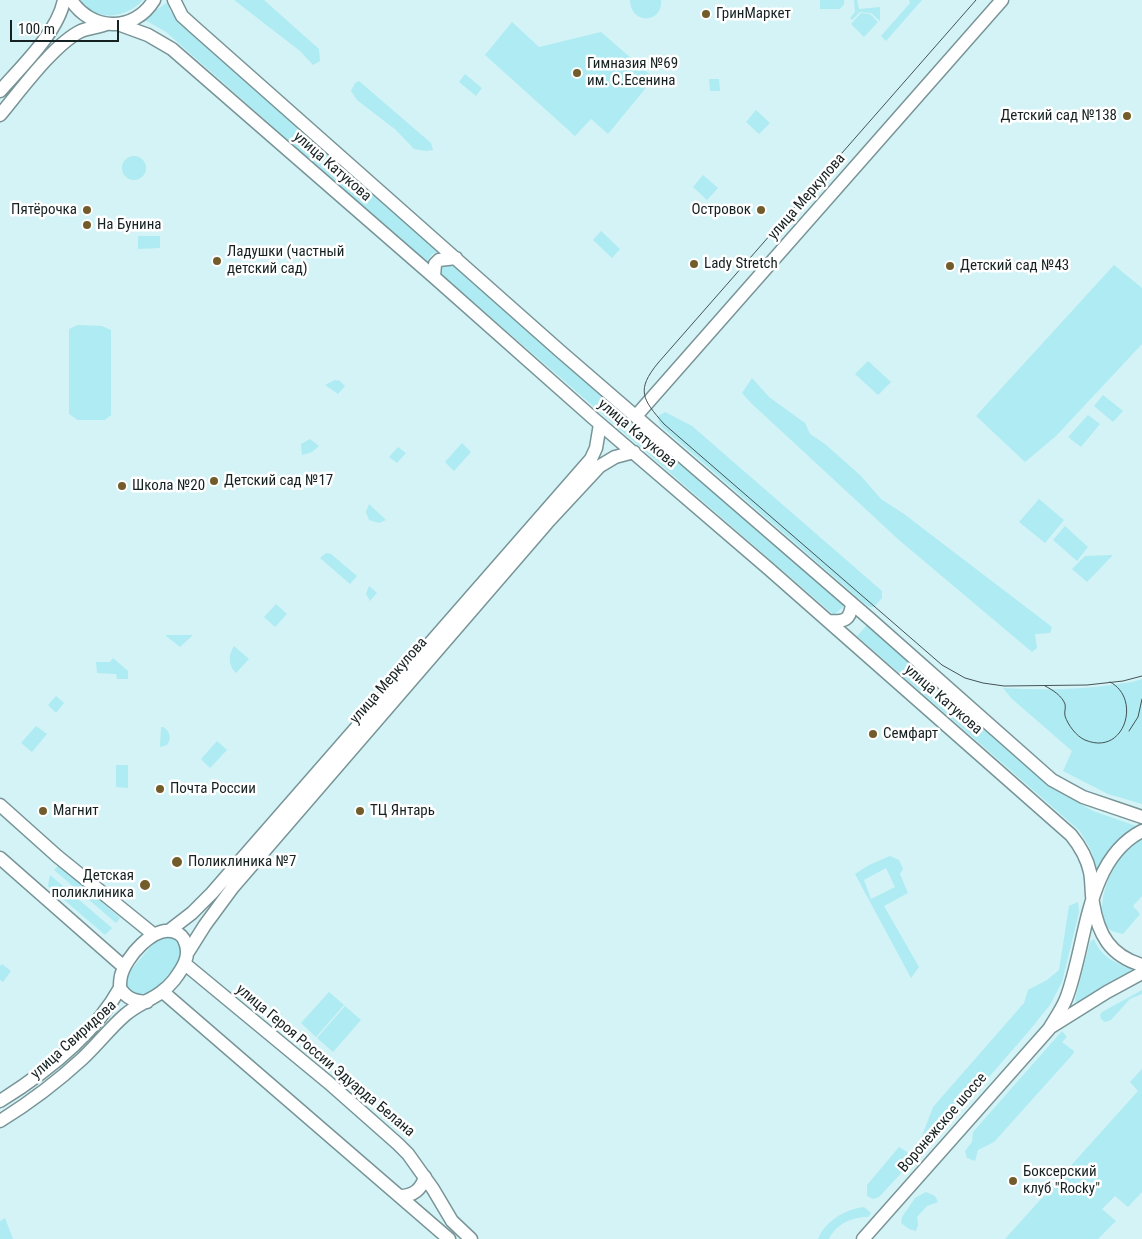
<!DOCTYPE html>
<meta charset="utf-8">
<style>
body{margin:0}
#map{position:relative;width:1142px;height:1239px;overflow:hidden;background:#d4f3f6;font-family:"Roboto Condensed",sans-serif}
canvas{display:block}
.scale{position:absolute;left:10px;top:20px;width:109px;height:22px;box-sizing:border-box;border:2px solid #162122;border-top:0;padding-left:6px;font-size:15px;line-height:18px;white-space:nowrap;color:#162122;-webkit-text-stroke:4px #fff;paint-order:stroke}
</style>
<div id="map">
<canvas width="1142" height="1239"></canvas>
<div class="scale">100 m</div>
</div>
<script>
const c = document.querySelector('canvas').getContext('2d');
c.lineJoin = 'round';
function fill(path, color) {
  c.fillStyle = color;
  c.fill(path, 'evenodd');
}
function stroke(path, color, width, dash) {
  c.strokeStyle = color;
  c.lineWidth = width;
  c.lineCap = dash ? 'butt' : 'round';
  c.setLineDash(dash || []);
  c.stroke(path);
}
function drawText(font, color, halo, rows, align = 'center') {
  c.font = font + ' "Roboto Condensed",sans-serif';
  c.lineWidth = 5;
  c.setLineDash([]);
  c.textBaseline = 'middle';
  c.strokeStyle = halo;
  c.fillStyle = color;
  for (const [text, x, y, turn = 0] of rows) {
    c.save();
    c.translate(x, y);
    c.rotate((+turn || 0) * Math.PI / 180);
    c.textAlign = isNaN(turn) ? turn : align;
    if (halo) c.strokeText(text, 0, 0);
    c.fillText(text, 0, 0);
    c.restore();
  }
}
fill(new Path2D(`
 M81 0H143C126 18 97 23 81 0Z
 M234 0H264L319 49 320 61 313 65 300 51Z
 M630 0H661C663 24 630 25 630 0Z
 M820 0H844V4L840 9H820Z
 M854 0H857L859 9 880 7V21L871 13 860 12 852 20 850 18 855 12Z
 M909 0H922L886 41 881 36 910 3Z
 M168 2 170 11 178 19 439 252 432 254 427 263 166 32 143 19Z
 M861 13 870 14 878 22 864 37 851 24Z
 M512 22 539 47 601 32 654 78 608 134 591 119 575 136 485 55Z
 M465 74 482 88 476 96 459 82Z
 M709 79H719L720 91H710Z
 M359 81 431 143 433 150 426 151 414 149 396 130 357 100 351 91 355 83Z
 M756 110 770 123 759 134 746 122Z
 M122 168a12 12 0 1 1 24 0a12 12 0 1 1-24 0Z
 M703 175 718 188 707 200 693 187Z
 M601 231 620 249 612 258 593 240Z
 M138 236H160V248L138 249Z
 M446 264H453L844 606 834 615 441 274 442 268Z
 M1114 265 1142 288V344L1056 436 1025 462 976 416Z
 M78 325 102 326 111 330V415L105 420H78L69 414V329Z
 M868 361 891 382 878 395 855 374Z
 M752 378 769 397 805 423 810 434 825 444 860 475 881 499 904 514 1052 627 1050 633 1035 634 1037 648 1032 652 899 540 751 403 742 393Z
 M335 380 340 381 345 386 338 394 325 385Z
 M1103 395 1123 411 1113 422 1094 406Z
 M665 412 692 426 882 591V598L874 607H870L864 603 662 427 659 422 658 416Z
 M1088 415 1100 424 1081 447 1068 437Z
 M310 439 319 446 312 452 302 455 301 444Z
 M462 443 471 452 454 471 445 462Z
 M398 447 406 453 397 463 389 457Z
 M1039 499 1064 520 1045 543 1019 522Z
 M369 504 385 519 386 520 379 523 369 520 366 512Z
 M1065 526 1088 547 1077 561 1053 540Z
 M326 553 331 554 357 576 350 584 320 558Z
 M1113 555 1087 582 1072 569 1085 556Z
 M369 586 377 593 370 601 366 594Z
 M276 604 287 614 275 627 264 617Z
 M867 625 982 728 1053 789 1093 811 1142 828 1098 876 1092 852 1080 831 857 636Z
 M165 635H193L180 647Z
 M234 646 249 659 236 673C228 665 228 655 234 646Z
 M113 658 128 671V679H117L116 674 97 673 96 662H110Z
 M1142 679V804L1108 794 1063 771 1072 751 1011 698 1003 688C1039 690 1076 690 1112 685 1122 683 1132 683 1142 679Z
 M56 696 64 703 56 713 48 705Z
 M36 726 47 734 32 752 21 743Z
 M161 727H163C170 731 172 738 167 745L160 747Z
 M217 741 227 750 210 768 201 759Z
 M116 765H128V788L116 787Z
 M1142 839V896L1133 906 1140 914 1123 934C1119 933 1115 932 1112 931 1105 927 1102 918 1102 911 1102 883 1118 854 1142 839Z
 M890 856 899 860 903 869 900 874 908 893 884 906 919 967 911 978 855 874 869 865ZM886 868 895 887 871 899 864 880Z
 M59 865 120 918 116 923 54 870Z
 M50 875 112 928 105 935 48 886Z
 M1078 902 1079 912 1062 982 1050 1005 1028 1032 929 1146H923L922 1136 933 1107 1024 1003 1028 990 1047 980 1059 970 1069 906Z
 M167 936 176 938 182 944 183 958 152 994 145 997 128 991 125 984 126 976 158 938Z
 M1094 939C1101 957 1115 963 1131 969V971L1077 1003 1075 1000 1090 942Z
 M2 964 11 971 3 982 0 980V966Z
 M1142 990V994L1130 999 1111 1020 1105 1022 1101 1019 1100 1015 1102 1012Z
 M329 992 344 1005 316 1037 301 1023Z
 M345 1006 361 1020 333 1052 317 1038Z
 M1062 1031 1067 1037 1062 1042 1074 1051 1073 1054 994 1142 978 1150 975 1161 967 1158 965 1151 972 1142 973 1132Z
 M1142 1069V1192L1128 1207 1115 1196 1102 1209 1116 1221 1098 1239H1005L1138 1091 1130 1082Z
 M899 1147 907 1152 912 1159 907 1167 879 1197 873 1199 867 1196V1185Z
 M926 1192 935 1196 938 1202 927 1206 917 1217 918 1225 916 1231 909 1229 901 1223 902 1217 915 1198Z
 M864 1207 871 1213 868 1217C852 1217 836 1224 829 1239H818C825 1221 846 1209 864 1207Z
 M5 1218 13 1239H0V1221Z`), '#aeebf2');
const secondary = new Path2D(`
 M71 0C91 31 134 33 154 0
 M174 0 182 16 193 26 560 351 870 619 1052 780 1083 797 1142 817
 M118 24 148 35 172 49 434 277 593 418 769 569 1071 835C1080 846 1087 858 1090 872 1092 882 1091 892 1093 903 1098 934 1110 956 1142 965
 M0 91C21 67 58 32 64 0
 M0 115C20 91 54 44 81 31 88 28 99 27 107 24
 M434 277 435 264 439 260 456 258
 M636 416 1002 0
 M829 621C845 622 850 620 852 604
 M0 805 57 856 153 934
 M0 858 124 967
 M170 930 192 913 212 893 591 459 596 448 600 424
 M188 952 205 925 233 887 547 523 600 466 615 457 634 452
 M185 964 329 1083 398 1144 408 1154 433 1189 452 1221 471 1239
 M163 992 449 1239
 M1051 1027 1107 992 1142 973
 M0 1101C45 1073 94 1035 120 988
 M0 1121C29 1103 57 1082 82 1059 97 1045 110 1028 125 1015 141 1001 160 998 174 980 183 968 191 956 185 942 183 936 180 934 175 932 154 924 125 958 121 976 120 980 120 984 120 988 127 999 134 1001 147 1002
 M400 1196C413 1196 421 1190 425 1177
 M863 1239 1049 1029C1055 1019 1062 1009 1066 999 1087 945 1085 860 1142 831`);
stroke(secondary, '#789497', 15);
stroke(secondary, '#fff', 12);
stroke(new Path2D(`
 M976 0 658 363C636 390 642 399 664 424L942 665 965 678 983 683 1004 686 1087 685 1123 681 1142 676
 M1045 686C1053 690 1062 696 1065 704 1066 708 1064 712 1065 716 1068 725 1076 736 1085 740 1125 757 1142 698 1110 682
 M1129 731 1138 717 1142 699`), '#445355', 1);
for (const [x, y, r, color] of [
 [706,14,5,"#725c2c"],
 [577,73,5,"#725c2c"],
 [1127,116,5,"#725c2c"],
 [87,210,5,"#725c2c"],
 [761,210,5,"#725c2c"],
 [87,225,5,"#725c2c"],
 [217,261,5,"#725c2c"],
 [694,264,5,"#725c2c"],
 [950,266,5,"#725c2c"],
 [214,481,5,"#725c2c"],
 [122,486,5,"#725c2c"],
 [873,734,5,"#725c2c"],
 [160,789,5,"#725c2c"],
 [43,811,5,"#725c2c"],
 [360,811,5,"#725c2c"],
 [177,862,6,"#725c2c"],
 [145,885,6,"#725c2c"],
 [1013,1181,5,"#725c2c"]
]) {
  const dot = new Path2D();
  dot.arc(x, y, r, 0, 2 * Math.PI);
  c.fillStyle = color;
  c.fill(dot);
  stroke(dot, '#fff', 2);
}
drawText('15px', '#162122', '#fff', [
 ["ГринМаркет",716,14],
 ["Гимназия №69",587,64],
 ["им. С.Есенина",587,81],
 ["Детский сад №138",1117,116,"right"],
 ["Пятёрочка",77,210,"right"],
 ["Островок",751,210,"right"],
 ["На Бунина",97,225],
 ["Ладушки (частный",227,252],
 ["детский сад)",227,269],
 ["Lady Stretch",704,264],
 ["Детский сад №43",960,266],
 ["Детский сад №17",224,481],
 ["Школа №20",132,486],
 ["Семфарт",883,734],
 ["Почта России",170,789],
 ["Магнит",53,811],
 ["ТЦ Янтарь",370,811],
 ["Поликлиника №7",188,862],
 ["Детская",134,876,"right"],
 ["поликлиника",134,893,"right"],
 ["Боксерский",1023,1172],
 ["клуб \"Rocky\"",1023,1189]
], 'left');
drawText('15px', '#162122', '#fff', [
 ["улица Катукова",332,167,41],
 ["улица Меркулова",807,197,-49],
 ["улица Катукова",637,434,40],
 ["улица Меркулова",389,681,-49],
 ["улица Катукова",943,700,41],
 ["улица Свиридова",74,1040,-42],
 ["улица Героя России Эдуарда Белана",325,1061,40],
 ["Воронежское шоссе",943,1123,-49]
]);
</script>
